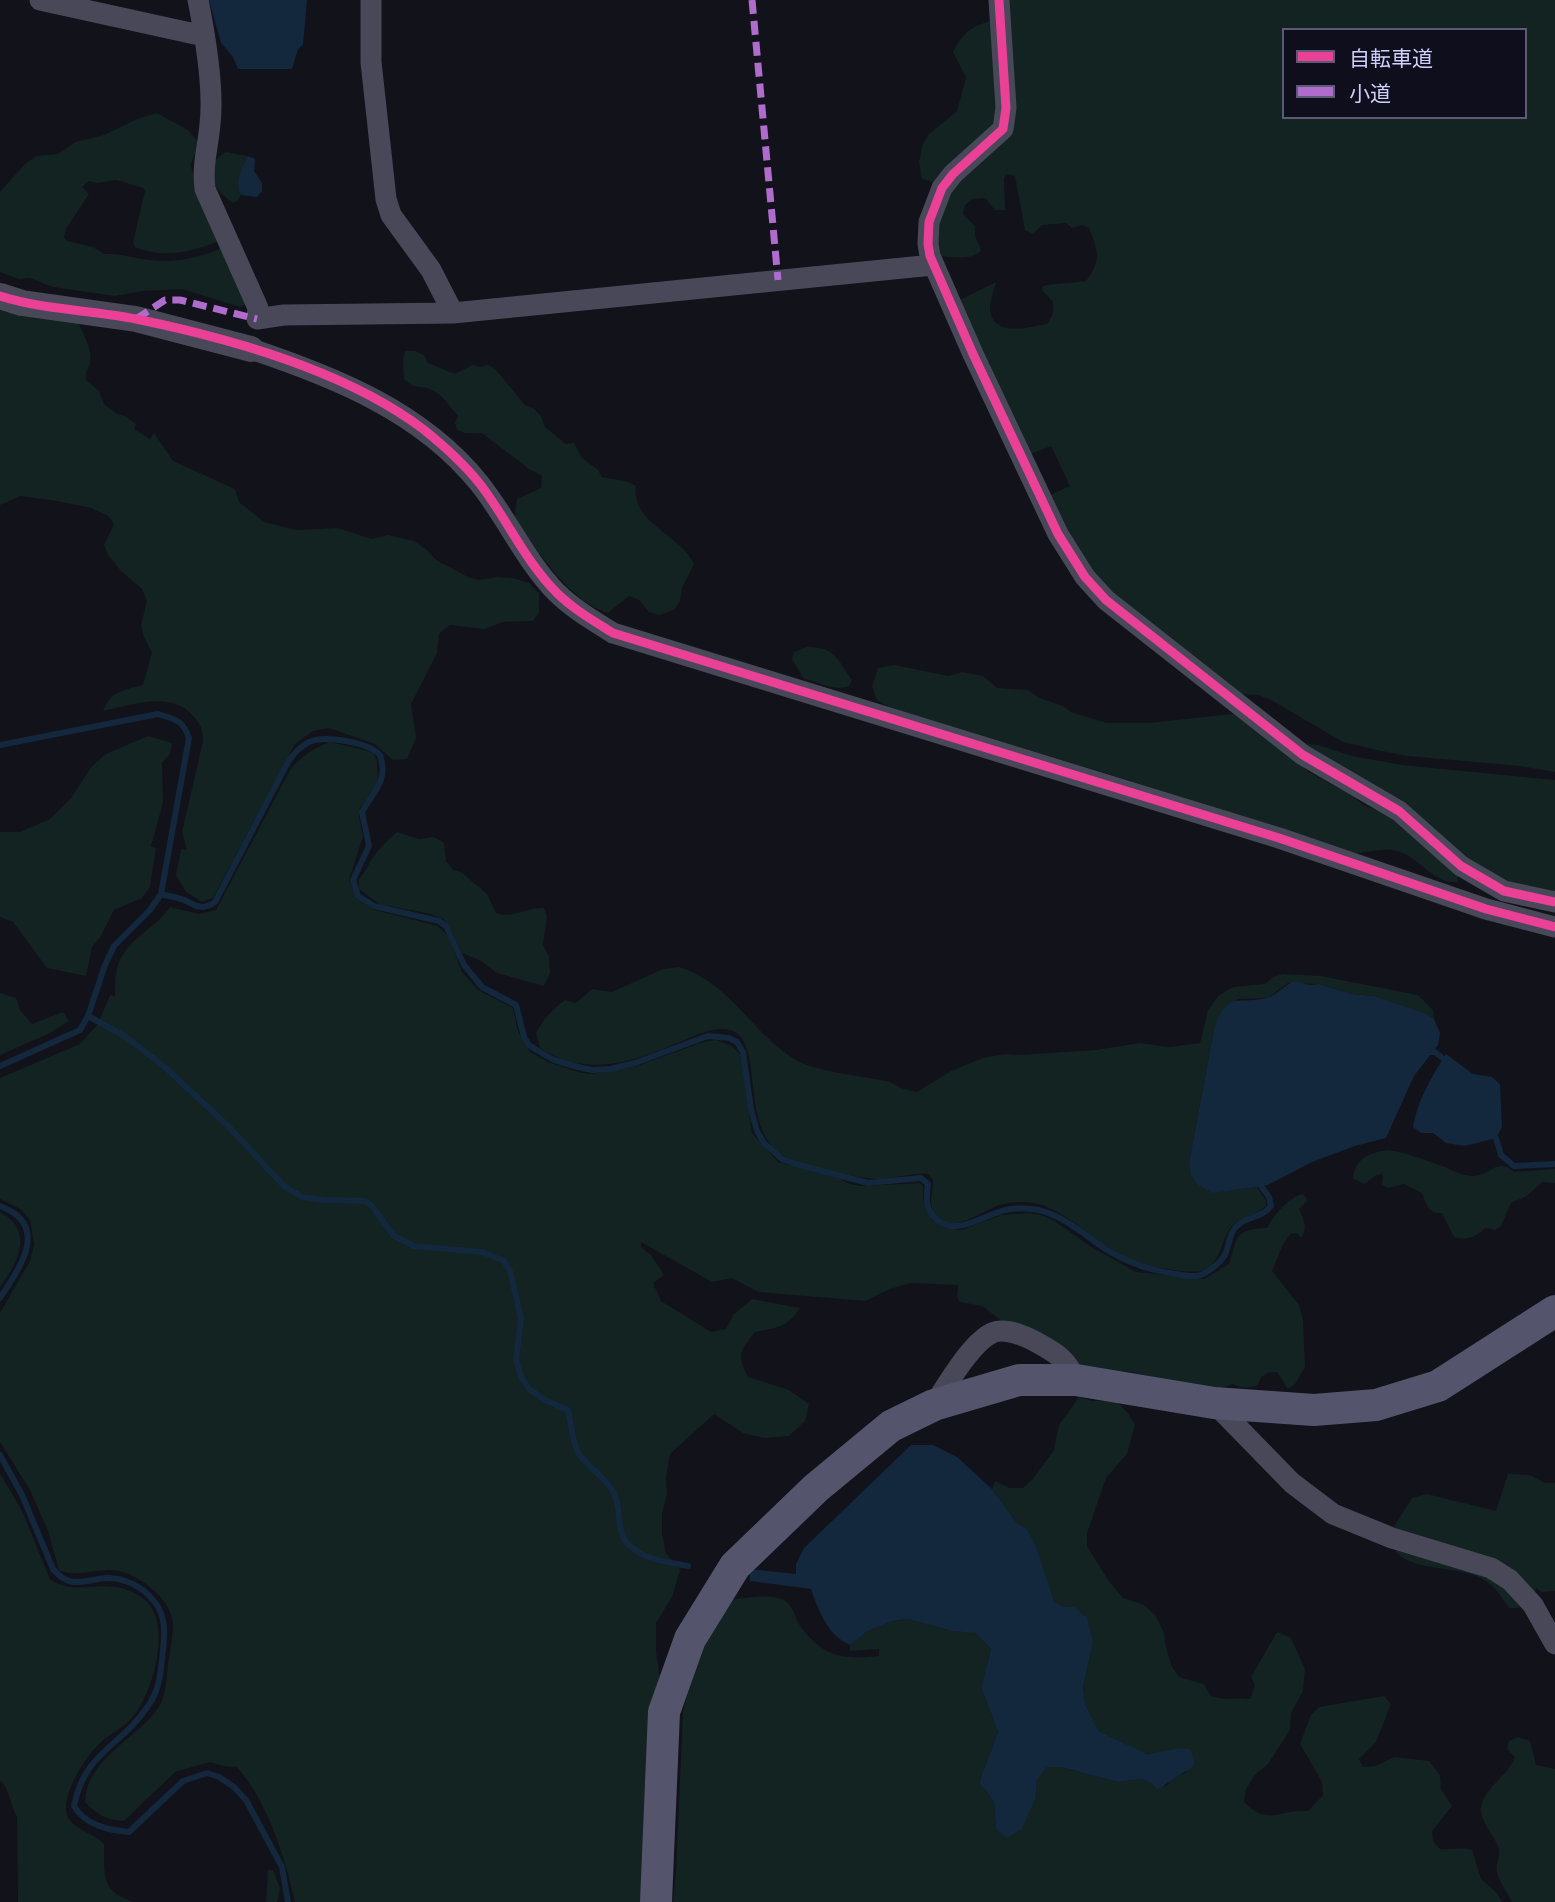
<!DOCTYPE html>
<meta charset="utf-8">
<style>
body{margin:0}
#map{position:relative;width:1555px;height:1902px;overflow:hidden;background:#12121a;font-family:Rubik,"Noto Sans JP",sans-serif}
canvas{display:block}
.legend{position:absolute;left:1282px;top:28px;width:245px;height:91px;box-sizing:border-box;background:#0f0e1d;border:2px solid #5c5b75;margin:0;padding:9px 12px;list-style:none;font-size:21px;color:#d0cffa}
.legend li{display:flex;align-items:center;gap:14px;height:35px}
.legend b{width:35px;border:2px solid #5c5b75}
</style>
<div id="map">
<canvas width="1555" height="1902"></canvas>
<ul class="legend">
<li><b style="height:9px;background:#ea4096"></b>自転車道</li>
<li><b style="height:9px;background:#b06ccc"></b>小道</li>
</ul>
</div>
<script>
const c = document.querySelector('canvas').getContext('2d');
c.lineJoin = 'round';
function fill(path, color) {
  c.fillStyle = color;
  c.fill(path, 'evenodd');
}
function stroke(path, color, width, dash) {
  c.strokeStyle = color;
  c.lineWidth = width;
  c.lineCap = dash ? 'butt' : 'round';
  c.setLineDash(dash || []);
  c.stroke(path);
}
fill(new Path2D(`
 M1003 0H1555V772L1520 766 1407 756 1377 750 1343 742 1271 700 1258 695 1237 694 1089 573 1048 496 1070 486 1051 446 1028 455 956 302 996 282C994 290 990 301 990 309 992 338 1030 327 1047 324L1053 314V302L1042 290 1043 286C1054 283 1073 283 1086 281 1102 259 1098 252 1089 228L1082 225 1072 228 1066 223 1042 225 1033 234 1025 230 1015 176 1007 174 1004 178 1005 210H995L985 198 972 199 965 205 963 214 975 226V236L981 249 980 252C964 262 953 255 935 257L939 202 1003 135ZM1284 30H1525V117H1284Z
 M996 20 1002 115 937 183 922 179 919 162 922 146 929 134 957 111 966 78 953 52C963 32 974 24 996 20Z
 M157 113 188 130 200 144 190 165 220 237 217 242C190 252 163 259 135 247L133 242 145 191 143 188 116 180 97 183 89 181 82 187 89 194 66 229 64 237 67 241 93 247 104 254C117 253 129 257 142 259 173 264 196 259 224 247L246 304 240 307 182 289 143 291 115 296 53 287 30 278 19 279 0 272V192L26 163 37 156 58 154 75 142 104 135 137 119Z
 M226 152 248 156C243 166 235 185 241 195L238 200 233 203C212 188 199 168 226 152Z
 M0 309 78 322C83 334 93 349 90 363 88 370 85 371 86 380L99 391 104 404 117 414 125 416 136 424 134 429 150 439 154 433 173 461 235 489 239 502 264 522 296 530 337 528 372 539 388 535 414 541 427 550 436 560 470 578 480 580 496 577 513 578 529 583 539 593V612L533 621 503 622 485 629 450 625 439 634 437 653 411 704 416 738 407 759 393 760 375 744 329 728 313 731 295 744 213 898 202 902 186 892 176 875 181 849 187 850 182 832 203 741C203 729 201 725 193 716 172 690 131 705 103 711 110 691 125 690 143 685L152 653 144 637 141 625 147 601 142 589 121 571 108 555 104 545 114 524 108 516 91 508 57 501 21 496 0 505Z
 M405 351H415L424 355 428 363 455 374 472 365 480 367 489 365 496 370 525 405 533 408 541 416 545 427 566 444 574 443 582 458 598 470 602 477 626 481 636 486C630 522 681 535 694 564L682 588 680 601 674 610 659 615 649 612 639 600 629 596 608 613C571 604 538 549 514 521L517 499 541 488 542 476 529 469 482 433H465L457 430 455 423 458 416C450 407 442 394 432 390 419 384 417 391 404 379L403 360Z
 M807 647C834 646 838 660 852 680L849 686C834 692 819 682 804 679L792 659 794 652Z
 M895 665 948 676 962 672 974 674 983 676 997 688 1028 690 1039 698 1063 706 1071 712 1107 723H1149L1242 713 1309 772 1353 796 1363 805 1388 814 1457 873 1458 882C1434 885 1421 859 1400 852 1386 847 1369 852 1355 854L1118 777 891 708 877 700 872 687 878 668Z
 M148 736 172 743 170 754 162 762 163 803 151 846 156 849 150 887 142 898 114 910 101 936 92 947 86 976 47 968 13 922 0 917V832H20L50 819 71 798 92 766 106 754Z
 M330 742 365 750 373 753 377 760 378 782 375 788 360 808 359 816 363 836 349 880 357 899 375 910 438 926 449 937 462 972 478 990 513 1008 518 1031 530 1052 548 1062 578 1072 591 1074 637 1066 703 1042 716 1040 732 1046 741 1055 752 1133 778 1162 828 1173 850 1184 862 1186 920 1183 923 1186V1200L929 1214 932 1220 944 1228 962 1230 1001 1215 1029 1213 1041 1215 1053 1220 1093 1248 1136 1272 1204 1279 1229 1264C1238 1238 1233 1229 1267 1228 1274 1215 1288 1198 1302 1194L1306 1197 1307 1201 1299 1209C1303 1220 1309 1226 1301 1238L1297 1233 1290 1234 1283 1244 1272 1271 1299 1305 1303 1321 1305 1367 1295 1384 1288 1389 1277 1372H1270L1261 1377 1258 1385C1249 1388 1242 1389 1233 1384L1216 1390 1129 1372 1082 1367 1048 1344 1002 1321 982 1306 960 1302 957 1297 958 1285 911 1283 890 1289 865 1301 758 1292 732 1278 712 1282 641 1242V1247L651 1255 664 1275 653 1283 661 1301 711 1332 726 1329 734 1314 752 1299 800 1308C788 1327 776 1328 755 1332 739 1352 737 1354 748 1377L789 1390 809 1404 805 1421 789 1436 764 1438 743 1433 714 1414 670 1454 666 1478 667 1494 662 1514V1534L666 1553 680 1570 672 1597 656 1623V1651L660 1679 644 1902H295C284 1855 269 1805 237 1767L223 1766 210 1762 175 1772 124 1821C107 1820 96 1814 85 1802 87 1759 133 1741 156 1711 166 1698 166 1681 168 1666 169 1653 175 1628 172 1618 167 1597 142 1578 123 1572 102 1565 80 1579 59 1570L48 1531 30 1490 0 1442V1313L30 1261 34 1245 30 1220 22 1210 0 1199V1078L80 1044 98 1024 110 995 115 996C115 989 115 980 116 974 120 941 153 932 170 907L199 914 216 910 290 770C300 757 314 748 330 742Z
 M1307 744 1318 745 1352 756 1402 765 1555 780V897L1491 880 1312 751Z
 M397 832 419 839 434 837 444 843 446 861 453 870 461 872 487 894 496 913C514 919 525 907 544 908L547 916 543 945 549 957 550 973 544 986 497 973 481 961 462 953 448 924 443 919 431 914 379 904 359 889V879C365 872 368 866 372 859 379 848 388 840 397 832Z
 M679 967C730 982 752 1034 796 1060 814 1071 868 1077 890 1082L901 1088 917 1092 951 1071 983 1058 1005 1054 1019 1055 1096 1050 1139 1043 1169 1047 1200 1043 1208 1010 1218 996 1233 987 1265 984 1273 977 1283 974 1321 976 1418 995 1433 1010 1434 1019 1422 1012 1374 996 1352 994 1319 984 1288 983 1268 998 1238 999 1214 1029 1189 1162 1242 1189 1257 1187 1266 1201V1206C1257 1215 1243 1216 1234 1224 1219 1238 1224 1263 1201 1271 1193 1273 1183 1271 1174 1270 1161 1268 1145 1267 1133 1261 1100 1247 1075 1217 1042 1205 1028 1201 1013 1201 1000 1205 982 1210 947 1240 933 1211 928 1199 934 1191 933 1180L928 1174C912 1173 896 1178 880 1179 863 1180 809 1167 792 1160 735 1138 767 1047 733 1031 718 1025 700 1033 687 1039 639 1060 588 1080 540 1048L536 1033C544 1018 552 1010 565 1000L576 1003 592 989 612 992 663 969Z
 M0 993 16 998 20 1010 32 1024 63 1012 69 1021 48 1034 0 1055Z
 M1389 1150C1407 1153 1425 1160 1442 1166 1453 1170 1462 1176 1474 1176 1492 1175 1496 1157 1514 1172L1555 1169V1183L1542 1182 1527 1196 1511 1203 1501 1226 1495 1230 1486 1228C1475 1237 1468 1241 1454 1237L1442 1213C1427 1213 1427 1205 1422 1193L1404 1184 1387 1188 1382 1184 1383 1174 1376 1175 1365 1184 1353 1179C1355 1158 1370 1152 1389 1150Z
 M0 1212C35 1230 18 1263 0 1287Z
 M1079 1397 1092 1401H1116L1128 1413 1135 1425 1127 1454 1106 1478 1087 1533V1546L1108 1580 1123 1598 1144 1605 1156 1616 1164 1633 1166 1648 1172 1667 1179 1677 1204 1684 1211 1696C1227 1701 1234 1697 1250 1699L1255 1685 1251 1677 1277 1632 1291 1638 1305 1669 1303 1691 1291 1713 1290 1730 1268 1764 1255 1775 1246 1789 1244 1802C1269 1827 1279 1809 1308 1811L1323 1795 1322 1782 1300 1744 1311 1715 1319 1707 1384 1696 1391 1704 1376 1742 1359 1759 1363 1767 1376 1766 1394 1757 1429 1761 1440 1775 1441 1789 1452 1806 1432 1831 1433 1841 1440 1849C1452 1850 1461 1846 1472 1850L1481 1879 1497 1893 1502 1902H673L676 1870 683 1711 695 1664 713 1624 729 1600C745 1598 770 1593 784 1600 795 1607 794 1618 801 1627 823 1657 844 1660 879 1656V1649L850 1651V1645L868 1631 893 1621 908 1619 951 1631 976 1632 991 1649 981 1687 998 1732 979 1782 994 1802 996 1830 1022 1828 1036 1798 1037 1780 1047 1767H1061L1118 1782 1141 1779 1166 1786 1175 1777 1187 1772 1161 1752 1147 1754 1098 1732 1085 1704 1083 1687 1093 1643 1063 1607 1054 1601 1027 1529 1017 1523 992 1489 995 1481 1010 1488H1023L1032 1480 1054 1450 1059 1425Z
 M0 1473 23 1513 50 1579C78 1600 110 1571 145 1600 173 1623 153 1694 132 1718 123 1728 109 1734 99 1744 85 1757 61 1795 67 1815 72 1829 94 1833 104 1844 105 1874 99 1891 134 1902H18L17 1817C10 1805 10 1789 0 1780Z
 M1508 1474 1530 1475 1545 1483H1555V1591L1541 1592 1536 1588 1534 1597 1518 1608H1509C1504 1601 1499 1592 1492 1586 1468 1562 1417 1575 1396 1552L1395 1525 1412 1498 1427 1494 1496 1511Z
 M1518 1737 1530 1741 1536 1765 1555 1769V1902H1512C1508 1893 1499 1882 1497 1873 1495 1863 1502 1855 1498 1846 1493 1834 1479 1821 1481 1806 1486 1786 1508 1776 1515 1757L1507 1749 1509 1741Z
 M268 1870H273L280 1888 277 1902H266Z`), '#122322');
fill(new Path2D(`
 M209 0H307L303 45 298 49 292 69H238L233 57 221 43Z
 M248 156 255 159 254 171 262 183V191L257 197 241 195C234 184 242 167 248 156Z
 M1296 981 1310 985 1319 984 1352 994 1374 996 1422 1012 1434 1019 1440 1033 1438 1045 1414 1076 1386 1138 1355 1146 1312 1162 1268 1185 1257 1187 1212 1193 1197 1184 1191 1176 1189 1162 1214 1029C1228 990 1235 1005 1267 998 1278 995 1284 984 1296 981Z
 M1446 1054 1473 1074 1492 1077 1500 1084 1502 1127 1496 1138 1465 1146 1446 1143 1433 1133H1421L1413 1127C1417 1101 1432 1076 1446 1054Z
 M911 1445H933L957 1457 992 1489 1017 1523 1027 1529 1035 1544 1054 1601 1063 1607H1074L1087 1618 1093 1643 1083 1687 1085 1704 1098 1731 1147 1754 1181 1748 1191 1750 1195 1765 1157 1790 1152 1783 1141 1779 1118 1782 1061 1767H1047L1037 1780 1036 1798 1022 1829 1007 1838 996 1830 994 1802 979 1782 998 1732 981 1687 991 1649 976 1633 951 1631 908 1619 893 1621 868 1631 850 1645C828 1636 818 1610 811 1589L750 1581V1569L796 1574V1564L804 1548Z`), '#13273d');
stroke(new Path2D(`
 M0 745 158 714C175 719 183 720 189 738L161 894 150 910 114 946 105 965 88 1016 80 1030 0 1066
 M161 894C168 896 177 897 184 900 197 906 202 911 215 902L288 762C294 754 299 747 309 742 325 735 368 742 380 755 389 781 373 792 362 812L369 846 353 880 358 896 374 906 439 921 446 926 464 965 482 987 516 1005 524 1037 529 1045 538 1051 554 1060 578 1067 592 1070 610 1069 635 1063 708 1036 729 1038 737 1042 743 1052 751 1109 757 1131 764 1143 782 1159 799 1165 868 1183 921 1178 928 1184C926 1198 925 1209 936 1219 957 1239 988 1211 1011 1209 1020 1208 1029 1208 1038 1210 1063 1215 1086 1236 1107 1250 1130 1264 1151 1271 1177 1274 1186 1276 1196 1278 1203 1274 1212 1269 1223 1261 1226 1252 1230 1242 1229 1232 1239 1224 1250 1216 1263 1217 1271 1206L1269 1197 1261 1186 1262 1181
 M88 1016 126 1037 166 1068 229 1127 284 1186 302 1197 324 1200 365 1201 371 1205 394 1236 414 1246 482 1252 504 1261 510 1271 521 1318 516 1360 521 1376 529 1389 545 1400 568 1410C571 1423 572 1440 578 1452 586 1467 605 1476 614 1493 622 1509 615 1530 628 1544 643 1560 668 1562 688 1566
 M1426 1052H1435L1450 1064
 M1492 1132 1496 1138 1501 1155 1514 1166 1555 1164
 M0 1206C51 1225 20 1268 0 1298
 M0 1455 22 1495 53 1569C70 1590 84 1580 106 1578 123 1577 143 1587 153 1600 166 1614 165 1633 163 1650 161 1670 160 1690 148 1706 121 1747 84 1752 74 1806 85 1825 108 1830 129 1832L183 1781 207 1773 219 1777 234 1787 246 1800 282 1867 288 1902`), '#13273d', 6);
stroke(new Path2D(`
 M40 0 204 36
 M198 0C205 35 214 90 210 124 208 148 202 164 205 189L258 308 257 319 284 315 453 313 933 265
 M371 0V62L386 199 391 215 431 270 453 313
 M999 0 1006 108 1003 129 953 174 942 188 929 222 928 244 930 256 973 354 1058 534 1085 577 1106 600 1303 755 1399 811 1461 866 1504 891 1555 902
 M251 349C335 377 422 412 479 483 507 518 525 560 556 592 573 609 594 621 613 633L1279 838 1486 909 1555 927
 M1214 1403 1292 1483 1333 1514 1392 1538 1491 1568 1510 1580 1533 1605 1555 1644
 M934 1405C946 1386 971 1343 992 1333 1005 1327 1027 1337 1038 1343 1058 1354 1067 1360 1076 1380`), '#484859', 21);
stroke(new Path2D(`
 M0 296 22 303 136 319 251 349`), '#484859', 26);
stroke(new Path2D(`
 M656 1902 664 1712 690 1639 735 1566 816 1488 891 1426 934 1405 1019 1380H1076L1214 1403 1314 1410 1376 1405 1438 1386 1555 1311`), '#54556c', 32);
stroke(new Path2D(`
 M752 0 778 280
 M136 319 165 300H180L257 319`), '#b06ccc', 7, [14, 7]);
stroke(new Path2D(`
 M999 0 1006 108 1003 129 953 174 942 188 929 222 928 244 930 256 973 354 1058 534 1085 577 1106 600 1303 755 1399 811 1461 866 1504 891 1555 902
 M0 296C44 310 91 310 136 319 229 338 346 371 423 429 443 445 464 464 480 484 507 519 525 561 557 593 573 609 594 621 613 633L1279 838 1486 909 1555 927`), '#ea4096', 9);
</script>
